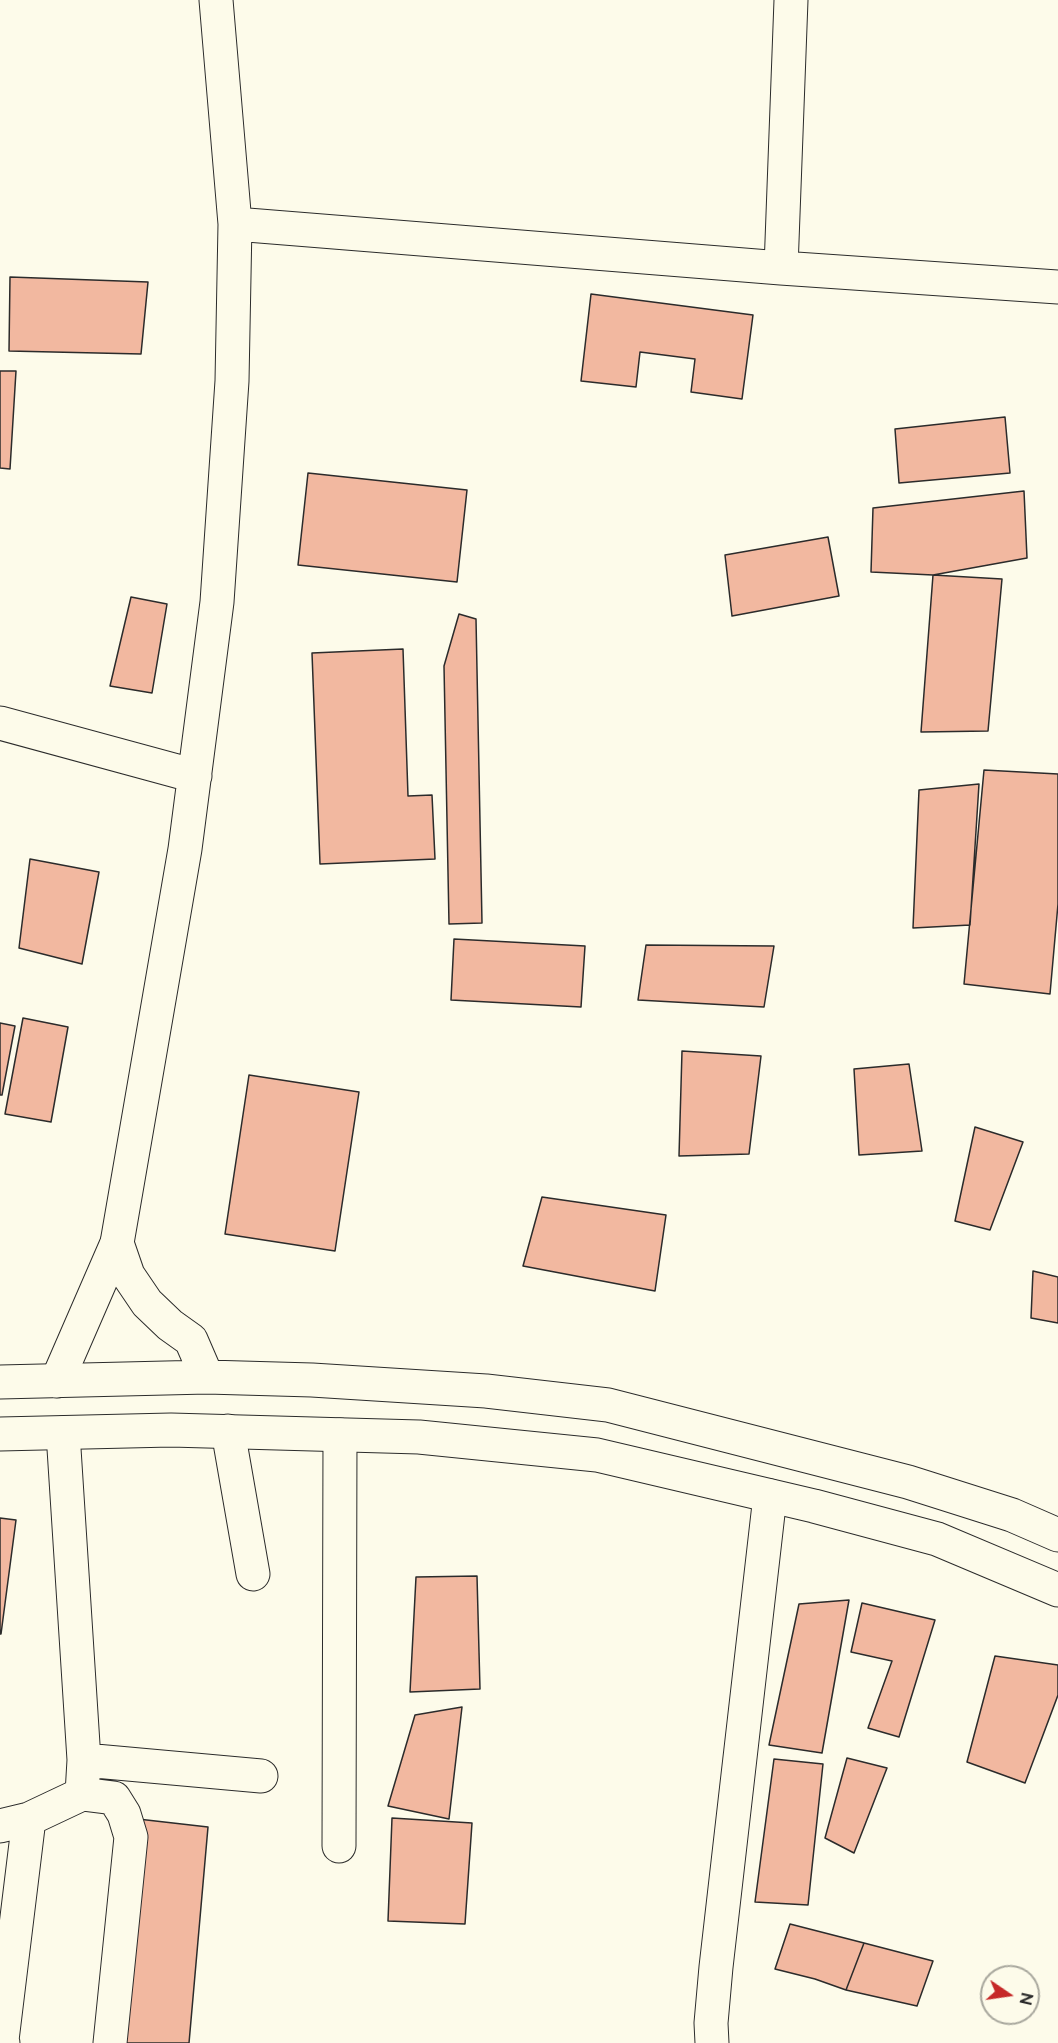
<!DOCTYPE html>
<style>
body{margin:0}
#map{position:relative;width:1058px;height:2043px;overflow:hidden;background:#fdfbea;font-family:Raleway,sans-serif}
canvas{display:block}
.north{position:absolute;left:980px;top:1965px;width:60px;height:60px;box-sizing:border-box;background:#fdfbea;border:2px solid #a9a89e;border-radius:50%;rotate:103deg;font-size:16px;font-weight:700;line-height:24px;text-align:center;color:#2b2b2b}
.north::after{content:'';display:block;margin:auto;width:21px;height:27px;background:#c62828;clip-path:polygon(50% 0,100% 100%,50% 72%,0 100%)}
</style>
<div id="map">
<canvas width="1058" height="2043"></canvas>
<div class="north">N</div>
</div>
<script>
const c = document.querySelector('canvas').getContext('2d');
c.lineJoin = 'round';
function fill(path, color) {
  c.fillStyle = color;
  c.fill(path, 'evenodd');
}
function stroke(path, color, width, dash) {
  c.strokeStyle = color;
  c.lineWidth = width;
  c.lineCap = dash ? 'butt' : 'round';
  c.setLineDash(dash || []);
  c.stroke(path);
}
const building = new Path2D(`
 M10 277 148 282 141 354 9 351Z
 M591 294 753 315 742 399 691 392 695 359 640 352 636 387 581 381Z
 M0 371H16L10 469 0 468Z
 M1005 417 1010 473 899 483 895 429Z
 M308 473 467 490 457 582 298 565Z
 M1024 491 1027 558 933 575 871 572 873 508Z
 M828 537 839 596 732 616 725 555Z
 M933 575 1002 579 988 731 921 732Z
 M131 597 167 604 152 693 110 686Z
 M459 614 476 619 482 923 449 924 444 666Z
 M403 649 408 796 432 795 435 859 320 864 312 653Z
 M984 770 1058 774V904L1050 994 964 984Z
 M979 784 970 925 913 928 919 790Z
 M30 859 99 872 82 964 19 948Z
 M454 939 585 946 581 1007 451 1000Z
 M646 945 774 946 764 1007 638 1000Z
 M23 1018 68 1027 51 1122 5 1114Z
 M0 1023 15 1026 2 1095H0Z
 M682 1051 761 1056 749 1154 679 1156Z
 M909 1064 922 1151 859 1155 854 1069Z
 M249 1075 359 1092 335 1251 225 1234Z
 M975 1127 1023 1142 990 1230 955 1221Z
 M542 1197 666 1215 655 1291 523 1266Z
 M1033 1271 1058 1277V1323L1031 1318Z
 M0 1518 16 1520 1 1634H0Z
 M477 1576 480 1689 410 1692 416 1577Z
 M849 1600 822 1753 769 1745 799 1604Z
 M862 1603 935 1620 899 1737 868 1728 892 1661 851 1652Z
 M995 1656 1058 1665V1695L1025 1783 967 1762Z
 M462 1707 449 1819 388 1806 415 1715Z
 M847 1758 887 1768 854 1853 825 1838Z
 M774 1759 823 1764 808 1905 755 1902Z
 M392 1818 472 1823 465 1924 388 1921Z
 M138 1819 208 1827 189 2043H120Z
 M790 1924 864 1943 846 1990 815 1979 775 1969Z
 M864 1943 933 1961 917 2006 846 1990Z`);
fill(building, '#f2b8a0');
stroke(building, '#2b2b2b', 1.5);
const minor = new Path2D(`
 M235 224 781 268 1058 287
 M781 268 791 0
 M0 723 195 776
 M57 1381 117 1243 185 849 217 602 232 381 235 224 216 0
 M228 1431 253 1574
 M63 1433 84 1760 82 1794
 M84 1760 261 1776
 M0 1826 29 1819 82 1794 114 1798 124 1814 131 1837 110 2043
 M339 1846 340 1435
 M3 2043 2 2040 29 1819
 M712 2043 711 2023 716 1967 770 1496`);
const major = new Path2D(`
 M117 1243 128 1275 147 1303 170 1325 191 1340 207 1377
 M0 1382 207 1377 312 1380 486 1391 608 1405 908 1482 1012 1515 1058 1535
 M0 1434 171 1430 419 1437 597 1455 814 1506 937 1539 1058 1590`);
stroke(minor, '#2b2b2b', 35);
stroke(major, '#2b2b2b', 35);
stroke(minor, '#fdfbea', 33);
stroke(major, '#fdfbea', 33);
</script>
